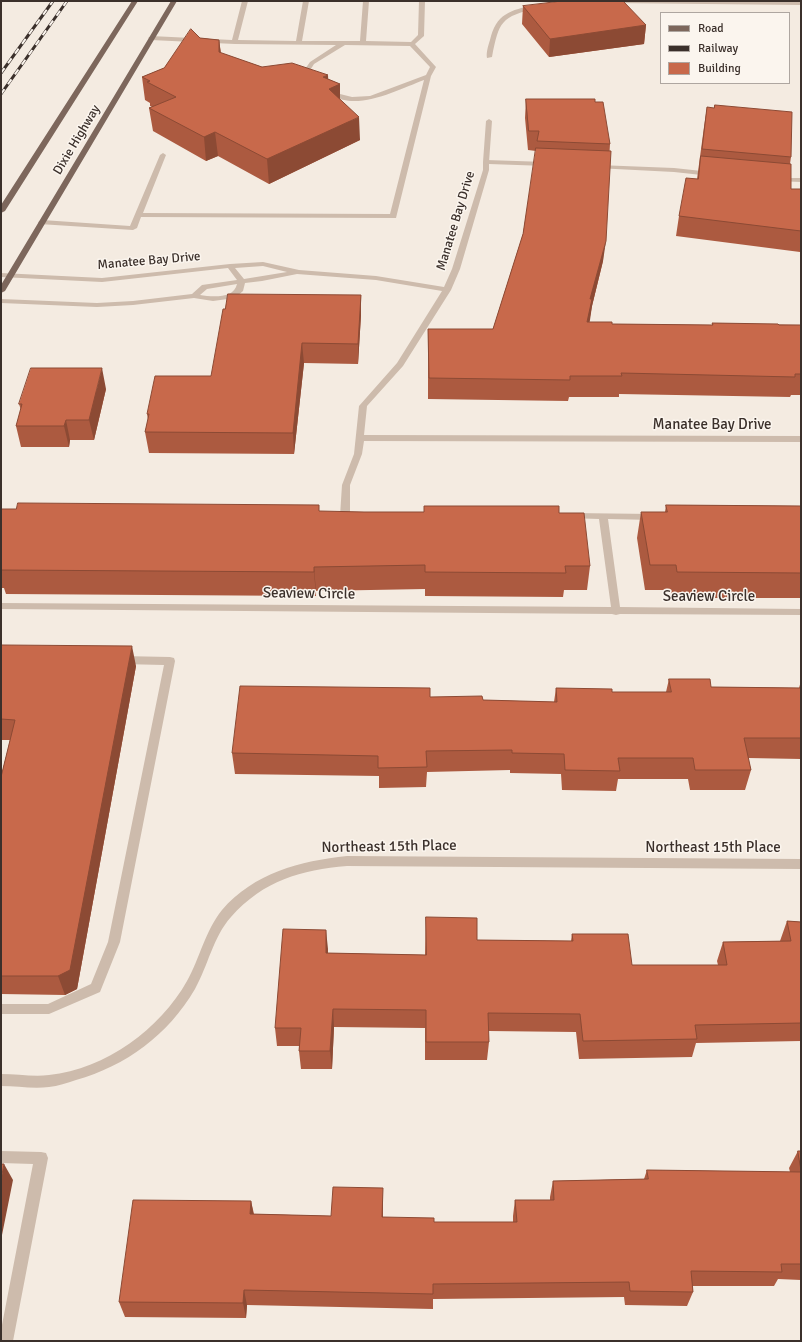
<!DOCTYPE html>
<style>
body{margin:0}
#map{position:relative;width:802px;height:1342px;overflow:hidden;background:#f4ebe1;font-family:Signika,sans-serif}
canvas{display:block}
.frame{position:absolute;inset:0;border:2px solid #3b302b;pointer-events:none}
.legend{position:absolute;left:660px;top:12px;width:130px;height:72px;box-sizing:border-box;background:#fbf5ee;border:1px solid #aea6a0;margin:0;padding:5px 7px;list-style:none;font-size:12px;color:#3b302b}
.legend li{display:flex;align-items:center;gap:8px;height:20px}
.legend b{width:20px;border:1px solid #aea6a0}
</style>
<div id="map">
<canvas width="802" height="1342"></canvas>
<div class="frame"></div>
<ul class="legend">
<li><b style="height:5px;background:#7d675c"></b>Road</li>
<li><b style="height:5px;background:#3b302b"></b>Railway</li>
<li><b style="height:11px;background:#c8694b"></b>Building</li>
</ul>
</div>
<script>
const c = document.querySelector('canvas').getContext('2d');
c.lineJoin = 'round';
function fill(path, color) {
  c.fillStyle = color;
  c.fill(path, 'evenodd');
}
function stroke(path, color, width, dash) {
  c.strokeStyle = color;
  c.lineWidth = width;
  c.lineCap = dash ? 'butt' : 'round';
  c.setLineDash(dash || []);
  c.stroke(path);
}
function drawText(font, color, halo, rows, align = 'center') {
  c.font = font + ' Signika,sans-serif';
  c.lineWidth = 3;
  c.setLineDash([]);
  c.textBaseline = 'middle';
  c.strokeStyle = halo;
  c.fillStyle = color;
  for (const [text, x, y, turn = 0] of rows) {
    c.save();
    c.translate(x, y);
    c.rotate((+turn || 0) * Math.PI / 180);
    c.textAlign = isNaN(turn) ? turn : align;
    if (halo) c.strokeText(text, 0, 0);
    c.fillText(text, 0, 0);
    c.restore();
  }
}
fill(new Path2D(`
 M242 1H248L238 40 296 41 303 1H309L302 41H360L363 1H369L366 41 411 42 418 35 419 1H425L424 36 415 44 436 67 431 76 396 218 141 217 137 228 133 230 39 224 38 222 42 220 130 226 160 155 163 153 166 155 143 213 390 214 424 80C400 89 356 112 333 95L336 93 352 97 370 96 426 75 430 67 410 46 345 45 314 64 309 72 313 80 310 82 308 81 303 72 310 62 336 45 235 44 151 40 148 38 151 36 232 40Z
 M489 119 492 121 489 162 486 164 483 162 486 121Z
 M121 656 170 657 174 658 175 661 120 942 100 992 49 1014H1V1004H48L91 984 108 942 164 665 121 664 117 663 116 660 117 657Z
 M1 1151 41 1152 46 1153 48 1158 13 1341H1V1330L33 1164 1 1163Z`), '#cdbbac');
fill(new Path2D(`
 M608 1H801V5L611 3Z
 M535 5 537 6V8C501 17 499 21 492 57L487 58C486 53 488 46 490 40 496 14 510 10 535 5Z
 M486 160 546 162 549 164 546 166 489 164V170L460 269 451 290 403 366 367 406 364 435 801 436V442L364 441 362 454 350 485V516L345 519 340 516 342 485 354 454 359 406 397 363 442 291 376 280 297 274 262 281 245 283 243 291 235 298 213 301 194 298 133 305 97 307 1 303V299L97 303 133 301 192 294 202 285 237 280 228 268 102 282 1 277V273L102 278 230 264 263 262 299 270 376 276 444 287 452 269 483 170V162ZM263 266 287 272 244 279 235 268ZM237 284C234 299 212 297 200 295L207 289Z
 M598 165 674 168 711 172 714 174 711 176 674 172 596 168 595 167Z
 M777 178H801V182L775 181 774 180Z
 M571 513 653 514 658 517 653 520 608 519 620 607 801 609V615L620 614 616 615 612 614 1 609V603L611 607 599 519 568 518 566 516Z
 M347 856 801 859V869L347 866C301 870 264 880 231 917 213 937 208 966 195 989 168 1035 126 1066 76 1080 67 1083 58 1086 49 1087 33 1089 17 1086 1 1086V1074C17 1074 34 1077 49 1075 106 1069 160 1029 187 981 200 958 205 931 222 910 254 873 300 861 347 856Z`), '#cdbbac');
fill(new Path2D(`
 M132 1H138L5 211 1 213V205Z
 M171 1H177L5 291 1 293V285Z`), '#7d675c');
const rail = new Path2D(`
 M1 73 53 1
 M1 94 67 1`);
stroke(rail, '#3b302b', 3);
stroke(rail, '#fbf5ee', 2, [6]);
fill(new Path2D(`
 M523 6 646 25 644 44 549 57 522 24Z
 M200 38 219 40 221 53 262 67 328 79 340 84V99L360 140 269 184 218 156 206 161 153 131 149 108 152 106H150V103L145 100 142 77 164 68Z
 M526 99 595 102 610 144 603 261 592 306 589 322 612 324 712 325V323L801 325V395H791L790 397 619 394V397H569L568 401 428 399V329H493L523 234 536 151 528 150 525 118Z
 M707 107 791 157 790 164 791 189H801V247L800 252 676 236 679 216 697 179 704 127Z
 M361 295V315L358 364 304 363 294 454 149 453 145 432 148 420 147 414 211 376Z
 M106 389 94 440H70L69 447H21L16 426 21 410 19 404Z
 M666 505 801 506V598H672L671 590H645L637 538 641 512H665Z
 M1 509 364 512 559 513 590 566 587 590H564L563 597 425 596V589L316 591V596L6 594 4 588H1Z
 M1 645 136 666 77 989 65 995 1 994V777L10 740H1Z
 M669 679 711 687 799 688 801 681V759L748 758 751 770 745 790H690L688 779H618L616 791 562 790 561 774 510 773V770L427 772 426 787 379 788V776L235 774 232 753 430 697 483 700 554 702 556 688 612 692H666Z
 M426 917 477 940 571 941 572 934 632 965H718L717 961 723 942 780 941 787 921 801 922V1041L696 1043 692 1057 579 1059 576 1032 488 1031 489 1042 487 1060H425V1028L334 1027 332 1069H301L299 1051V1046H277L275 1028 328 949V953L425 955Z
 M798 1151H801V1280L778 1279 774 1286H693V1292L687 1306 625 1305 624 1297 433 1299V1309L247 1305 246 1318 125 1317 119 1302 251 1201 254 1214 331 1216 383 1204V1217L434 1222H513V1216L515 1200H550V1197L553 1181 644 1179 647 1170 790 1172 789 1168Z`), '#ac5a40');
fill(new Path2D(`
 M646 25 644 44 549 57 550 39Z
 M219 40 222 63 219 52Z
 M328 75 329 98 323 77Z
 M340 84V108L329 89Z
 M359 117 360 140 269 184 267 159Z
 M215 132 218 156 206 161 204 137Z
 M606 241 603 261 592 306 590 320 585 343 590 299Z
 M361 295V315L358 364V344Z
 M302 343 304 363 294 454 293 433Z
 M102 368 106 389 94 440 89 420Z
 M66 420 70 440 69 447 64 426Z
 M314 567 316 591V596L314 572Z
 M132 646 136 666 77 989 65 995 58 976Z
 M326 930 328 949 327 972 326 953Z
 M333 1009 334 1027 332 1069 330 1051Z
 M4 1164 13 1180 1 1240V1180Z
 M383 1188V1204L382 1233V1217Z
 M251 1201 254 1217 250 1214Z
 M244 1290 247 1305 246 1318 243 1303Z`), '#8c4a34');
const building = new Path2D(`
 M562 1H623L646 25 550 39 523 6Z
 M191 29 200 38 219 40V52L262 67 292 63 328 75 323 77 340 84 329 89 359 117 267 159 215 132 204 137 149 108 176 97 147 82 150 81 142 77 164 68Z
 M526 99H595V102H603L610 144 537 141 539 131H529Z
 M715 105 792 112 791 157 702 149 707 107 714 108Z
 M536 148 611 151 606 241 590 299H592L587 322H612V324L713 325 712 323 778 324 779 325H801V374H795V377L621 373 622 376H570V380L429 378 428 329H493L523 234Z
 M701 156 791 164V189H801V231L679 216 686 178 698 179Z
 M228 294 361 295 358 344 302 343 293 433 145 432 149 414H147L155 376H211L223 309H225Z
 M31 368H102L89 420H66L64 426H16L22 404H19Z
 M18 503 319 505V511L364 512H424V506H559V513H584L590 566H565L566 573 425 572V565L314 567V572L1 570V509H16Z
 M666 505 801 506V573L677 572 676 565H650L641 512H667Z
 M1 645 132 646 70 970 58 976H1V777L15 720 1 719Z
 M669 679H710L711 687 801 688V738H744L751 770H695L693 758H618L620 771 565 770 564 754 512 753V750L426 751 427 767 378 768V756L232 753 240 686 430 688V697L482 696 483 700 557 702 556 688 612 689V692H671Z
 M426 917 477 918V940L573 941 572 934H628L632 965H727L723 942 791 941 787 921 801 922V1023L695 1025 697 1039 583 1041 580 1014 488 1013 489 1042H426V1010L333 1009 330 1051H299L301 1028H275L283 929 326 930V953L426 955Z
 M798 1151H801V1170Z
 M1 1164H4L1 1180Z
 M647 1170 801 1172V1264H781L782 1272 691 1271 693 1292 630 1291 629 1282 433 1284V1294L244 1290 243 1303 119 1302 133 1200 251 1201 250 1214 331 1216 333 1187 383 1188 382 1217 434 1218V1222H517L515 1200H554L553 1181 648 1179Z`);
fill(building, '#c8694b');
stroke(building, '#8c4a34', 1);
drawText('13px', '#3b302b', '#fbf5ee', [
 ["Dixie Highway",77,140,-59],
 ["Manatee Bay Drive",456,221,-73],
 ["Manatee Bay Drive",149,261,-5]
]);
drawText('15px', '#3b302b', '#fbf5ee', [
 ["Manatee Bay Drive",712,425],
 ["Seaview Circle",309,594,1],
 ["Seaview Circle",709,597],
 ["Northeast 15th Place",389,847,-1],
 ["Northeast 15th Place",713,848]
]);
</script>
